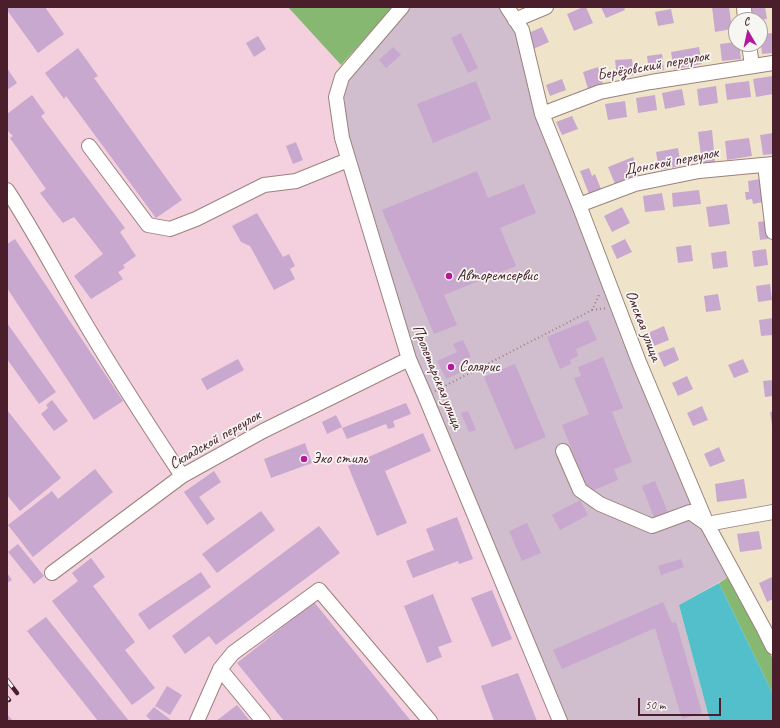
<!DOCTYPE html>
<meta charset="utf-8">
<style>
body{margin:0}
#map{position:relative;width:780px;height:728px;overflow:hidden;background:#efe4c9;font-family:Caveat,sans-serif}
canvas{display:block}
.frame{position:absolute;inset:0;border:8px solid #4a1f2b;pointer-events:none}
.north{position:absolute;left:728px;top:12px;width:40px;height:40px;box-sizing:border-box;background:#f6f6f2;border:1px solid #b1a0a2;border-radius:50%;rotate:351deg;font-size:11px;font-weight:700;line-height:16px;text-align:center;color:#4a1f2b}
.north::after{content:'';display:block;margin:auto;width:14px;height:18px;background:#b5179e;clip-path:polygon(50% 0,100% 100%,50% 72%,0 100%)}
.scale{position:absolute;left:638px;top:698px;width:83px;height:18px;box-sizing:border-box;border:2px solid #4a1f2b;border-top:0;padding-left:5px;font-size:12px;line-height:14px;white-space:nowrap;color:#4a1f2b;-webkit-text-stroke:3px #f6f6f2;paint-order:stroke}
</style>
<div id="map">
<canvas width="780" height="728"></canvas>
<div class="frame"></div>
<div class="north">С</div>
<div class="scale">50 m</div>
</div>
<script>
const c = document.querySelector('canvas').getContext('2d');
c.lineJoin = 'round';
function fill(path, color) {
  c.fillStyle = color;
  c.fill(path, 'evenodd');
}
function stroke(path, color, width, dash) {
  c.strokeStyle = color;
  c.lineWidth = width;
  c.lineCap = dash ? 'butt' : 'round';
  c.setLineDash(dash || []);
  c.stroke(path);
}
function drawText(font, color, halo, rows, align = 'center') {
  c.font = font + ' Caveat,sans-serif';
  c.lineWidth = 3.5;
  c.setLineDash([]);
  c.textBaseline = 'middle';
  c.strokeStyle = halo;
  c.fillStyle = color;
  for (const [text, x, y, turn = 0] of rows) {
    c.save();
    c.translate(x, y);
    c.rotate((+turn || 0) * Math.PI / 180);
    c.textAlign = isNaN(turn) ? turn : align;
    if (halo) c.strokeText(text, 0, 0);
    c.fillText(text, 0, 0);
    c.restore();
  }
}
fill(new Path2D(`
 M7 7H288L341 65 335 72 328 96 336 140 404 360 552 721H7Z`), '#f4cfde');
fill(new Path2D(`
 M411 7H501L519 35 730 576 679 605 710 721H567L413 356 348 136 344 97 349 81 377 45Z`), '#d0bdce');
fill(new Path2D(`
 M288 7H393L341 65Z
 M730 576 773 659V694L719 583Z`), '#87b872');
fill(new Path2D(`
 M719 583 773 694V721H710L679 605Z`), '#52bfca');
fill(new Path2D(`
 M7 7H45L64 34 38 53 7 10Z
 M583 7H586L593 23 574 31 567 14Z
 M601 7H624L625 10 606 18Z
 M712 7H729L732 29 715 32Z
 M752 7H765L767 19 753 20Z
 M671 9 674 23 658 26 655 12Z
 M542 27 549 42 529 51 522 36Z
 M461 33 478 68 468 73 451 38Z
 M773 33V53L762 54 760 34Z
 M258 36 266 49 254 57 246 43Z
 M736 42V44H739L741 59 722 61 720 44Z
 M393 47 401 55 386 68 379 60Z
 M699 47 702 64 674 69 671 52Z
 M78 48 98 76 94 78 182 200 156 218 66 96 64 99 45 73Z
 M662 54 664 70 649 72 647 56Z
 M632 59 634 75 617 77 615 60Z
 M598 67 603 84 588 89 583 72Z
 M7 68 17 83 7 90Z
 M773 76V94L756 97 753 79Z
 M562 79 566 90 550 96 546 85Z
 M476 81 491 119 433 143 417 104Z
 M749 81 751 97 727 100 725 84Z
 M716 86 718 103 699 106 697 89Z
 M682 89 685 105 665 109 662 93Z
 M32 95 45 113 41 116 125 228 120 232 136 256 123 265 125 268 118 272 123 279 91 299 74 276 103 254 74 217 63 223 40 193 46 189 10 138 13 136 7 130V114Z
 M655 95 657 110 638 113 636 98Z
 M625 101 627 117 608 120 605 104Z
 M572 116 578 129 562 135 556 122Z
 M712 130 715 162 702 164 698 132Z
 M773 133V154L763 155 760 135Z
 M749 138 752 156 727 160 725 141Z
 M296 142 303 160 293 164 286 146Z
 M678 148 681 166 659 170 656 152Z
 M633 157 640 174 615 184 608 167Z
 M589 168 592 176 595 174 601 189 589 194 580 171Z
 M477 171 488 198 524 184 536 213 500 228 516 266 444 295 457 325 434 334 382 210Z
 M760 179 763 202 753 204 752 199 746 200 745 192H749L748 181Z
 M699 190 701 204 673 207 672 193Z
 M662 193 665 210 645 212 643 196Z
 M727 204 730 224 709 227 706 207Z
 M622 207 630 223 612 232 604 216Z
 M257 213 283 257 289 254 295 266 290 269 295 279 274 290 250 246 241 242 232 226Z
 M766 221 768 239 760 240 758 222Z
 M15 239 123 401 94 420 7 288V244Z
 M625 239 632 252 617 259 611 246Z
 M691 245 693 261 678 263 676 247Z
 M766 249 768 265 754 267 752 251Z
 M726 251 728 267 713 269 711 253Z
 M770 284 772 300 758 302 756 286Z
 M718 294 721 310 706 312 704 296Z
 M773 318V335L761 336 759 320Z
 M588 320 597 340 576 349 578 356 570 360 571 364 560 369 547 337Z
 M7 323 56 392 39 404 7 359Z
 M664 326 669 340 654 346 648 333Z
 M463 340 471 357 460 361 464 371 446 379 437 361 457 352 453 344Z
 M674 347 679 360 664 367 658 353Z
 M603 357 623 408 612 412 632 462 614 469 618 480 589 492 562 425 589 414 574 378 581 376 578 367Z
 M238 359 244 370 207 390 201 379Z
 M743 359 749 372 734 378 728 365Z
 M515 364 546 437 515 450 484 377Z
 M687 376 693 389 678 396 672 383Z
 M773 380V396L765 397 763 381Z
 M52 400 68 421 54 431 41 414 48 408 46 405Z
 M406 403 411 414 393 421 395 427 388 429 386 424 347 439 342 428Z
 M702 406 708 420 693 426 687 413Z
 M7 410 61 478 20 511 7 495Z
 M468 411 476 430 469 432 461 413Z
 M773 411V426H772L770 412Z
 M336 415 342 427 327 434 322 422Z
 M423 433 431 451 385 471 407 523 377 536 348 466Z
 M305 443 312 463 271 478 264 459Z
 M719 447 725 461 710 467 704 454Z
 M95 469 113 492 33 557 8 525 52 491 58 499Z
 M214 471 221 482 199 497 215 519 207 525 184 492Z
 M744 479 747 498 717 502 715 484Z
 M655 481 669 515 655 520 642 486Z
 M580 500 588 515 560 530 552 515Z
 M261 511 275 530 217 573 202 554Z
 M457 517 473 559 459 564 458 561 413 578 406 561 434 550 426 529Z
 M527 523 541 553 522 561 509 531Z
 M319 526 340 553 216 645 209 636 185 654 172 636Z
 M759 531 762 549 740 552 737 534Z
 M18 544 44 576 34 584 8 552Z
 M91 558 105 577 93 586 135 642 125 650 155 688 132 705 52 601 78 581 72 573Z
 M681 559 684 567 661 575 658 566Z
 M201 572 211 587 149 630 138 614Z
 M7 573 12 580 7 583Z
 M772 577 773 580V599L767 602 759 583Z
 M492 590 512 639 492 647 471 598Z
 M433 594 452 642 438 647 442 657 427 663 404 606Z
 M314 602 411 721H284L237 663Z
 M663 602 672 623 676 622 702 713 682 719 655 628 562 669 553 650Z
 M46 617 129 721H98L27 631Z
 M518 673 537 721H494L481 686Z
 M167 686 182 695 170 715 155 706Z
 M237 705 250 721H216Z
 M154 707 172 721H152L146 716Z
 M7 714 13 721H7Z`), '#c9a8cf');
const minor = new Path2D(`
 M402 7 342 77 336 97 342 138 409 359 425 396 560 721
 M507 7 522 30 542 114 579 205 639 362 707 524 764 629 773 647
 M744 7 745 20
 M515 20 546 7
 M749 44 752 66
 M542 114 600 92 651 82 773 63
 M89 146 148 225 170 229 196 219 264 185 296 181 348 160
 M765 165 773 232
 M7 190C34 231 56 274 81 316 113 371 147 423 182 476
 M579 205 635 184 699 171 773 164
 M563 451 580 490 600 504 652 526 690 512 707 524 773 512
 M52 573 182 476 263 431 409 359
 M220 669 263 721
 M197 721 220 669 233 653 319 590 430 721`);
stroke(minor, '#9c827a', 16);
stroke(new Path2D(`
 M592 310 607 308
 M435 391 592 310 599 295`), '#9c827a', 2, [1, 3]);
stroke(minor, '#fff', 14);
const rail = new Path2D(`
 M7 680 17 693
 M7 698 9 700`);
stroke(rail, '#4a1f2b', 4.5);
stroke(rail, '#f6f6f2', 3, [9]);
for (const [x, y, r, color] of [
 [449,276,4,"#b5179e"],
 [451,367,4,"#b5179e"],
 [304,459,4,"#b5179e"]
]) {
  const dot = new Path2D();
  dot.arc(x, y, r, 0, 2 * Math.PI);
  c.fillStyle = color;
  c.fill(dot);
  stroke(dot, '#f6f6f2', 1.5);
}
drawText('16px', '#4a1f2b', '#f6f6f2', [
 ["Берёзовский переулок",653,66,-10],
 ["Донской переулок",671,162,-11],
 ["Омская улица",643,326,69],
 ["Пролетарская улица",437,377,68],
 ["Складской переулок",215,440,-30]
]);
drawText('16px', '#4a1f2b', '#f6f6f2', [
 ["Авторемсервис",457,276],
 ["Солярис",459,367],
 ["Эко стиль",312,459]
], 'left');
</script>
